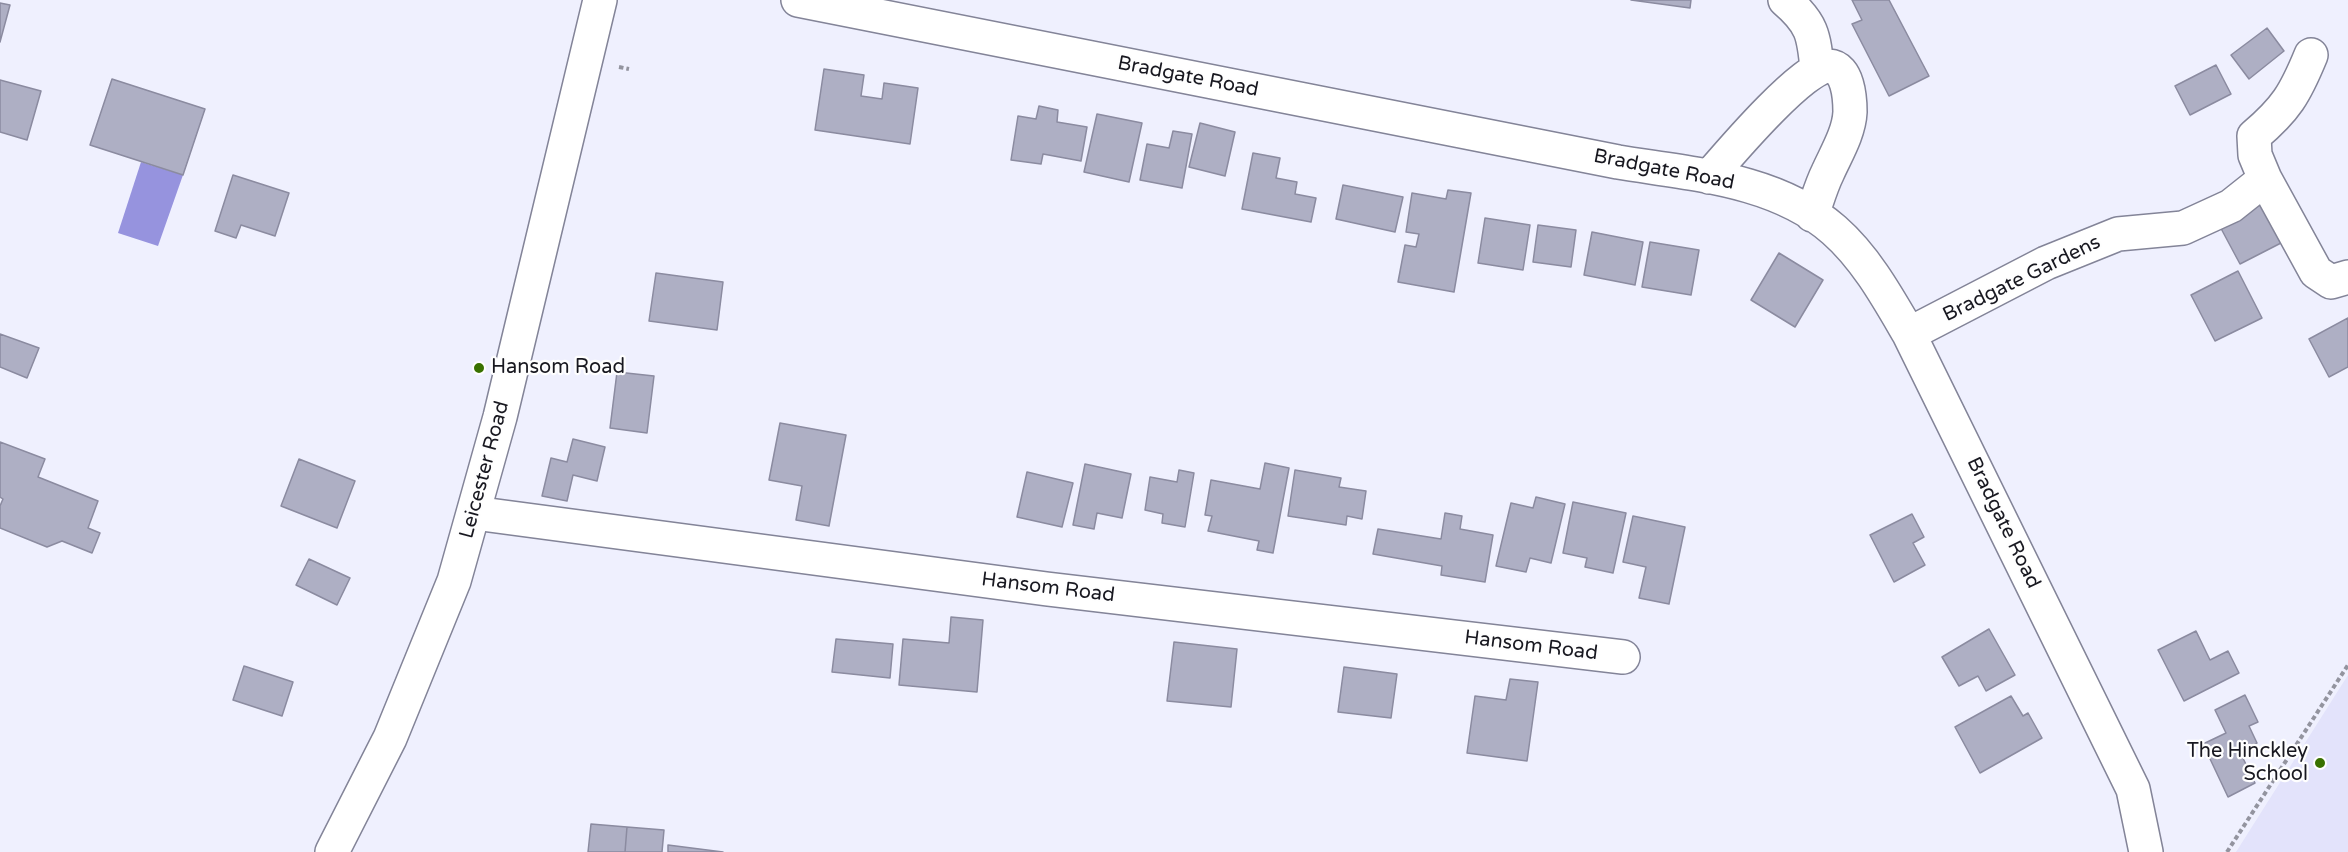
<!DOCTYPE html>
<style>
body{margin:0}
canvas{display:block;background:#eff0fe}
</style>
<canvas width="2348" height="852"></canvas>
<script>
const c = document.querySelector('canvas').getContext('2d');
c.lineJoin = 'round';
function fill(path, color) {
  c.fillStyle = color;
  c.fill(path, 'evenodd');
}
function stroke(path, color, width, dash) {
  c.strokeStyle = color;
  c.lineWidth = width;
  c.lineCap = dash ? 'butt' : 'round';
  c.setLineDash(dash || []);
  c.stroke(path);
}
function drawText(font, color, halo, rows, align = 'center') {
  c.font = font + ' "Varela Round",sans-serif';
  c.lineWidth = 4.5;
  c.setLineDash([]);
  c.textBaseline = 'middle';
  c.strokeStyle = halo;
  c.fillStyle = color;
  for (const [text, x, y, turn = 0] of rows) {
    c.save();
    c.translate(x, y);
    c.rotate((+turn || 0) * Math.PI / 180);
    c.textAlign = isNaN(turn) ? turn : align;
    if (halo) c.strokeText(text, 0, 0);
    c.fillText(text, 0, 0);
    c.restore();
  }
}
fill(new Path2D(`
 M2348 675V852H2236Z`), '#e3e3fb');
fill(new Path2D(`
 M141 162 183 175 158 246 118 233Z`), '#9693de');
const building = new Path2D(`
 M1631 0H1691L1690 8Z
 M1852 0H1889L1929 76 1889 96 1852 24 1862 20Z
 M0 3 10 5 0 42Z
 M2267 28 2284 51 2249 79 2231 55Z
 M2216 65 2231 94 2190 115 2175 86Z
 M824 69 864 75 861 96 882 99 884 83 918 88 910 144 815 130Z
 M112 79 205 109 183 175 90 145Z
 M0 80 41 91 27 140 0 132Z
 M1039 106 1058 110 1057 122 1087 127 1081 161 1043 154 1041 164 1011 160 1018 116 1036 119Z
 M1097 114 1142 123 1129 182 1084 172Z
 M1200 123 1235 132 1225 176 1189 167Z
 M1173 131 1192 134 1182 188 1140 180 1147 144 1169 148Z
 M1253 153 1280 158 1276 178 1297 182 1295 194 1316 198 1311 222 1242 209Z
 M233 175 289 193 275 236 241 225 236 238 215 231Z
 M1343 185 1403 197 1395 232 1336 219Z
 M1448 190 1471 193 1454 292 1398 282 1405 245 1416 247 1419 234 1406 232 1412 193 1446 199Z
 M2259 199 2281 243 2240 264 2217 221Z
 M1485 218 1530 225 1523 270 1478 263Z
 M1538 225 1576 230 1571 267 1533 262Z
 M1592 232 1643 242 1635 285 1584 275Z
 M1650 242 1699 250 1691 295 1642 287Z
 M1779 253 1823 280 1795 327 1751 300Z
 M2238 271 2262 318 2215 341 2191 295Z
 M656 273 723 282 717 330 649 321Z
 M2348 318V367L2329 377 2309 339Z
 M0 334 39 348 27 378 0 367Z
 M617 372 654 376 647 433 610 428Z
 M780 423 846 435 829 526 796 520 802 486 769 480Z
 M573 439 605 447 597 481 573 475 567 501 542 496 551 458 567 462Z
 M0 442 45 459 38 477 98 501 88 528 100 533 92 553 62 541 47 547 0 528V506L3 499 0 497Z
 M299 459 355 481 337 528 281 506Z
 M1265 463 1289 468 1273 553 1257 550 1259 541 1208 531 1212 516 1205 515 1211 480 1260 489Z
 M1085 464 1131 474 1122 518 1097 513 1094 529 1073 525Z
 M1179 470 1194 473 1185 527 1162 523 1163 514 1145 510 1150 477 1177 482Z
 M1295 470 1341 478 1339 487 1366 491 1362 519 1347 516 1346 525 1288 516Z
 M1027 472 1073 483 1062 527 1017 517Z
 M1536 497 1565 504 1551 563 1530 558 1526 572 1496 566 1511 503 1533 508Z
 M1573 502 1626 513 1613 573 1585 567 1587 558 1563 553Z
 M1445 513 1462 516 1460 529 1493 535 1485 582 1441 575 1442 566 1373 554 1378 529 1441 539Z
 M1912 514 1924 537 1913 543 1925 565 1894 582 1870 535Z
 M1633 516 1685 527 1669 604 1639 598 1646 567 1623 562Z
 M309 559 350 578 337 605 296 585Z
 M951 617 983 620 977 692 899 685 903 639 949 643Z
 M1989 629 2015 675 1986 691 1978 676 1959 686 1942 657Z
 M2196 631 2210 660 2228 651 2239 673 2184 701 2158 650Z
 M836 639 893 644 890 678 832 672Z
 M1174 642 1237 649 1231 707 1167 701Z
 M244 666 293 682 282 716 233 700Z
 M1344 667 1397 674 1391 718 1338 712Z
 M1510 679 1538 682 1527 761 1467 753 1475 696 1506 700Z
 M2245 695 2258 722 2249 726 2257 743 2240 752 2255 783 2228 797 2203 744 2226 733 2215 710Z
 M2011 696 2023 716 2028 713 2042 738 1980 773 1955 727Z
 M591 824 627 827 625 852H588Z
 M627 827 664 830 662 852H625Z
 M668 845 723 852H668Z`);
fill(building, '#aeafc4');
stroke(building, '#8b8ba0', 1.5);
const minor = new Path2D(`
 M798 0 1618 162C1691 174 1776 179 1834 230 1866 258 1888 298 1909 334L2133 789 2146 852
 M1785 0C1812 23 1814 35 1817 69
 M1709 177C1728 155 1804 65 1829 66 1848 67 1850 98 1850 112 1849 133 1836 154 1828 172 1821 186 1817 201 1812 215
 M2265 179 2316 272 2331 282 2348 277
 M1909 334 2046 263 2118 234 2183 228 2231 206 2265 179 2255 155 2254 136C2286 109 2295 94 2311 55
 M474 513 1047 589 1623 657`);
const major = new Path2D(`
 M332 852 390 738 454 581 500 417 600 0`);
stroke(minor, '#838498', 36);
stroke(major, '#838498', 36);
stroke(new Path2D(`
 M619 67 629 69
 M2227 852 2348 665`), '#93949f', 4, [4.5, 3]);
stroke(minor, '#fff', 33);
stroke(major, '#fff', 33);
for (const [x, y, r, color] of [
 [479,368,6,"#397100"],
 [2320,763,6,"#397100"]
]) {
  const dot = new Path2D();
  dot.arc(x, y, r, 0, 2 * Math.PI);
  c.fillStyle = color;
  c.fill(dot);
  stroke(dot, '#fefefe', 2);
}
drawText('20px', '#181820', '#fefefe', [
 ["Bradgate Road",1188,77,11],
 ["Bradgate Road",1664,170,11],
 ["Bradgate Gardens",2022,279,-26],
 ["Leicester Road",485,470,-75],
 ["Bradgate Road",2003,523,64],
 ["Hansom Road",1048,588,7],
 ["Hansom Road",1531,646,7]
]);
drawText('20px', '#181820', '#fefefe', [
 ["Hansom Road",491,368],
 ["The Hinckley",2308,752,"right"],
 ["School",2308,775,"right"]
], 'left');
</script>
